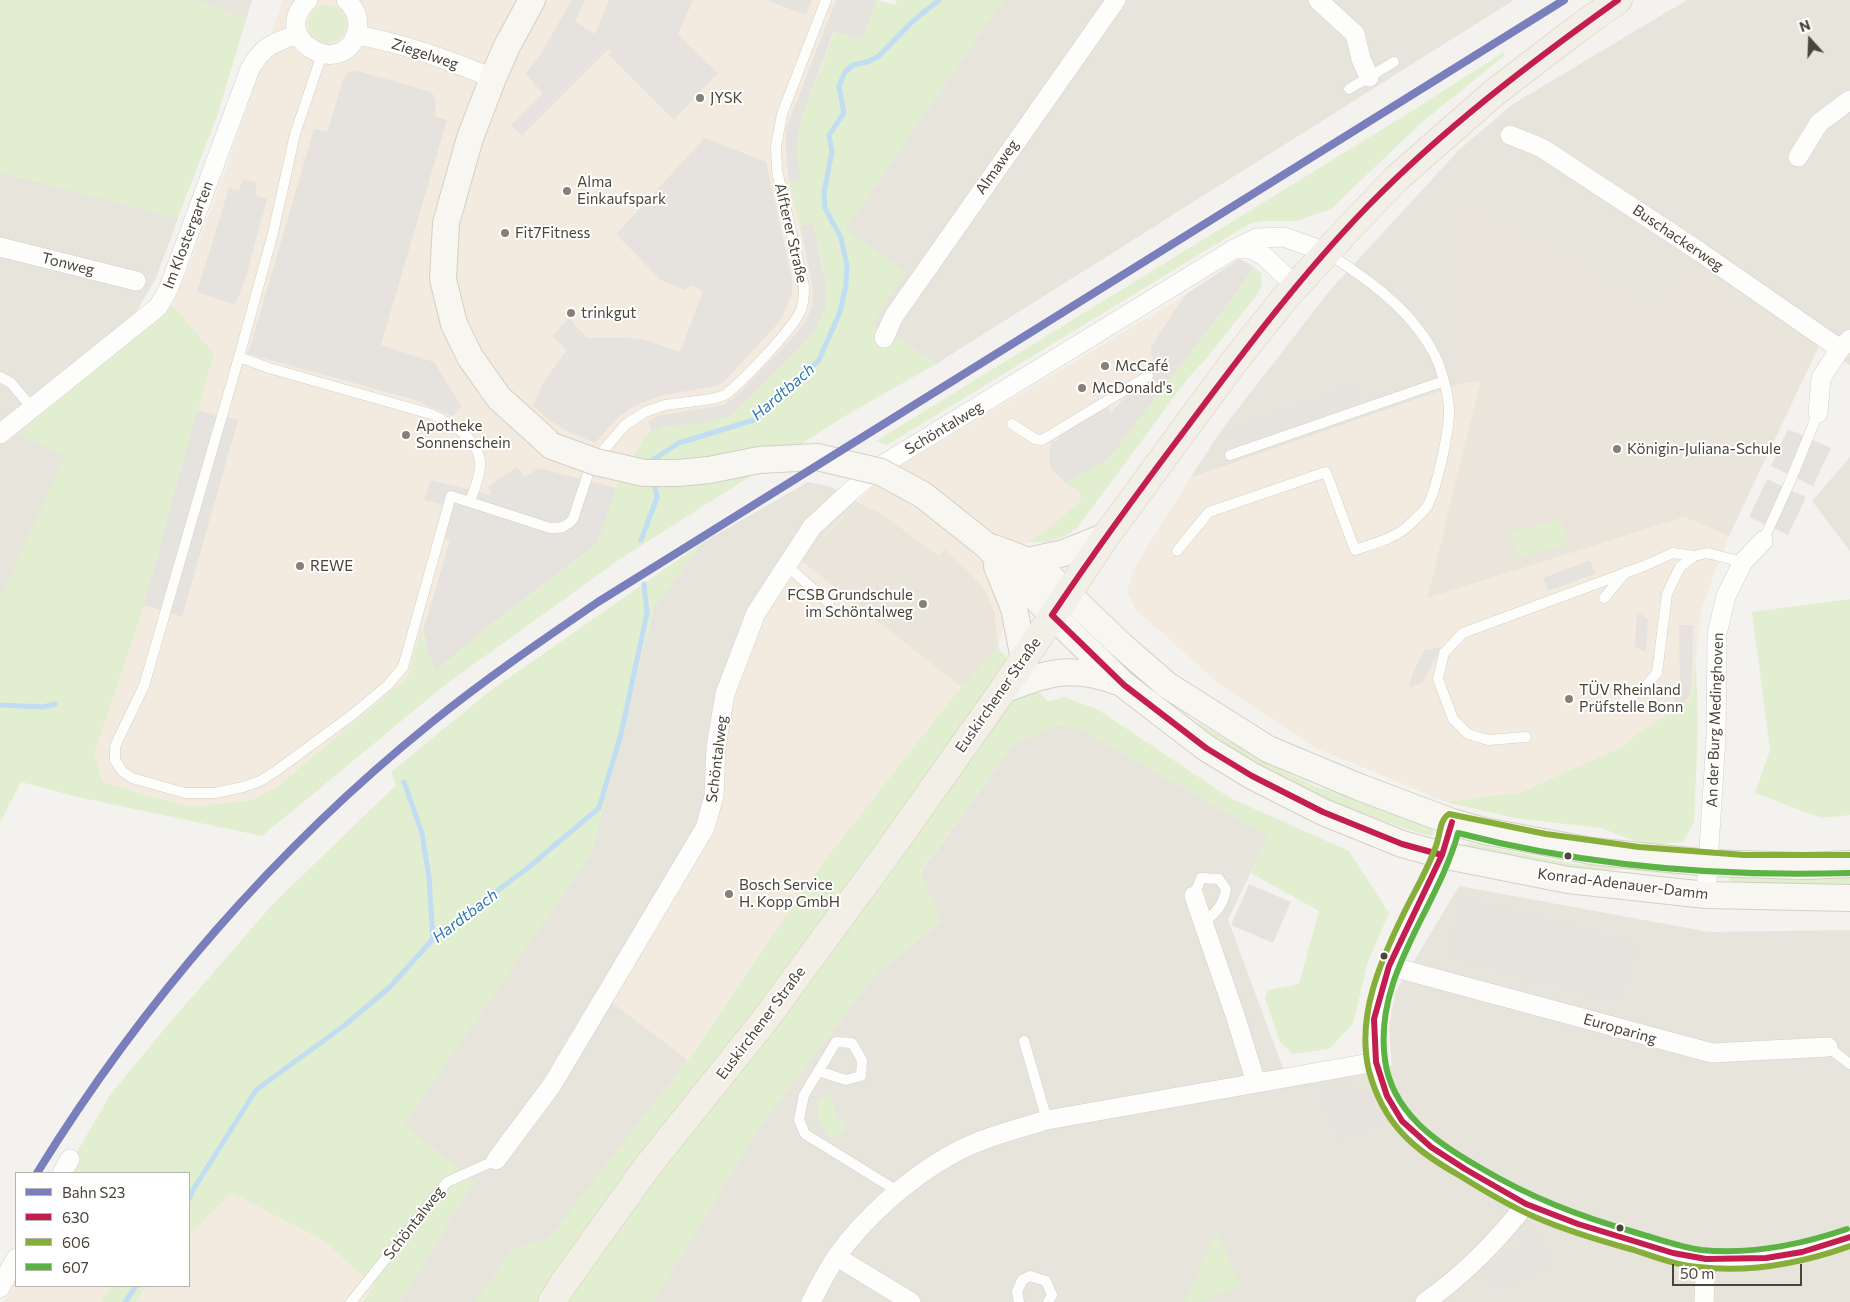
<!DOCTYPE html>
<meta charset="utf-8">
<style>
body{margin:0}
#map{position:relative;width:1850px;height:1302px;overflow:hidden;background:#f4f2ee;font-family:Commissioner,sans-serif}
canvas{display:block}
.legend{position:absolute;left:15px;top:1172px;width:175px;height:115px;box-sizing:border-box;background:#fff;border:1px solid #b7b4b0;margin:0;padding:6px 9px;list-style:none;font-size:15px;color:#4b4439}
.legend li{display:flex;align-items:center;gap:10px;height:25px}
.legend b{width:25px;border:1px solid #b7b4b0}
.north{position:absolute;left:1785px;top:15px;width:50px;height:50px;-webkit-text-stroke:4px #fff;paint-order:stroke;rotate:340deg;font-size:14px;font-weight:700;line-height:20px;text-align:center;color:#4b4439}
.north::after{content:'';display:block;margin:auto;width:18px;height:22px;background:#4b4439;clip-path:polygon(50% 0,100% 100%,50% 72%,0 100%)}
.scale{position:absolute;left:1672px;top:1264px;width:130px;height:22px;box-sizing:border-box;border:2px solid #4b4439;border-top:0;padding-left:6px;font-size:15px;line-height:18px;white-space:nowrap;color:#4b4439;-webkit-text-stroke:4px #fff;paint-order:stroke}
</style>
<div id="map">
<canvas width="1850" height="1302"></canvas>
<ul class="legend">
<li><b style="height:6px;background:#787fbc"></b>Bahn S23</li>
<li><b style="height:6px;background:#c41e50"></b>630</li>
<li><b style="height:6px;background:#87ae39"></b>606</li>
<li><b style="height:6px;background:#5bb343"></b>607</li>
</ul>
<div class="north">N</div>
<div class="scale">50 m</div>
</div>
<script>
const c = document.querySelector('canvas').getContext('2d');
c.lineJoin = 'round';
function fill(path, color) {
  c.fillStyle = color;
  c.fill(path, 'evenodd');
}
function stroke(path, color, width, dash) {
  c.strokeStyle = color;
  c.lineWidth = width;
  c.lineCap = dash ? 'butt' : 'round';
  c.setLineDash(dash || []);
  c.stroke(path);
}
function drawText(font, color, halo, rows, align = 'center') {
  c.font = font + ' Commissioner,sans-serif';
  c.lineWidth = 4;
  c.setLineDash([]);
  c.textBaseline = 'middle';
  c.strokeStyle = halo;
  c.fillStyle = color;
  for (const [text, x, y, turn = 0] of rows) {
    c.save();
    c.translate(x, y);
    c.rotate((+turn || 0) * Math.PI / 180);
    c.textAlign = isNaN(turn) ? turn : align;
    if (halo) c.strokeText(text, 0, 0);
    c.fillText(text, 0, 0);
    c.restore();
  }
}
fill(new Path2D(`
 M197 0H252L246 20Z
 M1003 0H1514L936 364 893 335 882 334 871 323 845 229Z
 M1687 0H1850V365L1819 346 1658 305 1482 380 1461 384 1190 478 1223 428 1331 289 1459 150 1513 104Z
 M0 172 178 218 156 278 109 357 18 434 66 456 0 599Z
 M1850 457V551L1812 501Z
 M808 482 832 487 857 502 828 531 759 614 725 714 720 814 612 1001 688 1060 548 1240 514 1248 475 1302H400L474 1181 403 1125 592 852 654 607 702 543Z
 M1057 725 1079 728 1268 836 1228 920 1289 1084 1392 1065 1389 1027 1395 993 1459 886 1709 932 1850 930V1302H653L758 1129 875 975 941 921 920 873 1013 745Z`), '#e7e4dc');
fill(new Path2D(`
 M283 0H877L834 31 801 120 826 305 730 416 665 426 647 433 597 544 425 639 421 629 408 677 277 787 251 800 190 807 102 782 93 753 144 605 214 353 172 305 182 284 224 175Z
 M1239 259 1254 267 1067 483 1079 492 1081 500 1055 523 1028 542 1019 564 998 648 961 687 821 865 688 1060 611 1002 720 814 725 714 759 614 828 531 882 477 1185 295Z
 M1482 380 1427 597 1686 517 1729 536 1702 607 1691 699 1635 736 1624 746 1522 792 1446 802 1318 749 1223 687 1136 610 1127 593 1133 570 1190 478 1461 384Z
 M232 1193 324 1241 375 1287 362 1302H135L147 1286H189V1235Z
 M16 1279V1286H110L102 1302H4Z`), '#f3ebdf');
fill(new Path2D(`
 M1460 201 1658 305 1692 264 1819 346 1729 536 1685 517 1427 598 1481 381 1461 384Z
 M857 502 880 513 939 556 945 549 971 574 986 592 995 615 998 648 961 687 802 561 829 531Z`), '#eae5da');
fill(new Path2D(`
 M0 0H197L246 20 217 116 178 218 0 172Z
 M877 0 895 5 897 0H1003L845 229 906 272 872 323 882 334 893 335 936 364 845 416 620 559 445 685 262 836 78 797 21 782 0 823V599L65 456 18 434 172 305 214 353 144 605 94 753 102 782 190 807 251 800 277 787 408 677 421 628 428 653 436 669 491 624 597 544 616 488 647 433 665 426 715 420 822 316C831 286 819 253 813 223L800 226 789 181 801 179 798 161 797 139 801 120 835 31 862 40Z
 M308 24a19 19 0 1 1 38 0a19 19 0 1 1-38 0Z
 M1504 52V56L1420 124 1331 209 1296 221H1264L1249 224 887 445 876 441 1415 109Z
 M1254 267 1261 273 1262 285 1256 296 1205 360 1188 378 1077 528C1062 540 1047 544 1028 542L1055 523 1081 500 1079 492 1066 483 1110 456 1237 292Z
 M1561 520 1568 545 1517 557 1511 532Z
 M702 543 654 607 592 852 404 1125 474 1181 400 1302H362L374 1287 324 1241 232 1193 189 1235V1173H69L77 1152 110 1095 166 1027 272 905 396 785 391 772 490 691Z
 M1850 599V815L1821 818 1755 793 1770 750 1752 612Z
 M1087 639 1103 648 1153 691 1193 720 1267 763 1316 787 1370 802 1431 827 1434 834 1431 836 1422 834 1363 814 1288 782 1200 731Z
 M998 648 1048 702 1064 697 1097 709 1230 798 1349 851 1389 913 1367 964 1353 1024 1329 1049 1293 1054 1280 1042 1265 998 1268 990 1299 984 1319 911 1251 873 1268 836 1079 728 1057 725 1013 745 920 872 941 921 875 975 758 1129 653 1302H475L514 1248 548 1239 688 1060 821 865 961 687Z
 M1696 659 1698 729 1694 822 1683 842 1658 844 1635 841 1601 828 1515 818 1446 802 1522 792 1624 746 1635 736 1691 699Z
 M1469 843 1574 864 1583 865 1598 861 1690 873 1680 875 1618 869 1595 873 1469 847 1464 845Z
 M1850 874V888L1737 885 1730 881 1728 875Z
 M830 1094 838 1119 843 1121 847 1128 843 1133 830 1138C821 1124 813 1116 819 1099Z
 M1217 1231 1241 1287 1199 1302H1184Z
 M110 1286H147L135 1302H102Z`), '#e1eecf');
fill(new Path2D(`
 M572 0H585L575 21 595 34 609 0H693L678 35 718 73 674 120 609 55 612 52 609 49 522 136 511 125 543 93 525 73 537 60Z
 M766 0H812L806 15Z
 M836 0H877L862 40 834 31 801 120 797 139 798 161 801 179 789 181 786 154V129Z
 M358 71 431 92 434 96 436 103 435 116 447 120 381 345 434 362 462 407 452 416 412 399 248 354 314 129 328 131 343 79 349 72Z
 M705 138 766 162 792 279V295L779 322 724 382 716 386 664 395 638 404 617 418 595 443 567 431 548 419 533 406 543 383 567 350 552 336 569 318 587 338H629L643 339 680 352 703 291 691 285 684 290 661 280 616 234Z
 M243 179 257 183 255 195 267 199 245 280 235 305 197 292 229 188 239 191Z
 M813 223 825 281 826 295V305L822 316 816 328 801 346 730 416 702 423 665 426 652 432 648 422 658 416 723 405 734 398 795 335 806 320 812 307 813 296 812 283 800 226Z
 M1239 259 1254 267 1237 292 1109 458 1066 483 1051 469 1049 452 1052 440 1057 441 1058 435 1104 407 1110 408V414L1135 386 1154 362 1150 348 1185 295Z
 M1354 387 1359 400 1234 444 1229 431Z
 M197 410 238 420 182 617 144 605Z
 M1788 429 1831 448 1813 486 1771 466Z
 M517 467 525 477 539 468 616 488 597 544 491 624 436 670 428 653 423 631 450 540 444 537 453 507 424 500 431 480 491 495 488 487Z
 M1767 479 1806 497 1788 535 1749 517Z
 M1590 560 1595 574 1548 591 1543 578Z
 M1637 612 1648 619 1646 653 1635 646Z
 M1679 625H1693L1692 687 1689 698 1681 705 1673 700 1680 686Z
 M1441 647 1422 683 1409 687 1413 672 1424 650Z
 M1249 884 1291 902 1273 943 1231 925Z
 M1464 899 1636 945 1620 1001 1448 956Z
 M1347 1080 1354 1095 1368 1089 1381 1121 1340 1139 1319 1091Z
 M1533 1226 1550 1265 1494 1290 1483 1266 1523 1249 1516 1234Z`), '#e6e3df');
stroke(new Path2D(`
 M651 463V461L679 443 754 420 819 360 840 312 846 285 847 265 841 238 825 208 824 193 832 151 829 135 844 113 839 86 845 72 853 65 867 62 879 56 912 22 939 0
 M641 540 657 498 654 481
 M0 705 43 707 55 704
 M404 782 422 833 429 878 433 939
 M189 1199 193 1190 256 1090 345 1025 390 987 433 939 529 867 599 808 621 734 647 613 644 584
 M125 1302 136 1286`), '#c0ddf1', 5);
const service = new Path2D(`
 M322 54 295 134 273 233 239 357 144 686 117 742 115 747V760L122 771 132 778 185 793H215L243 787 260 781 276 771 352 715 388 685 403 667 451 496 550 528C560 528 565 528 573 519L591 465 625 425 645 412 665 405 712 399 725 395C741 383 794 328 801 310 804 303 804 295 804 287L777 171 776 146 782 114 826 0
 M1349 89 1394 62
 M239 357 269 368 431 414C451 423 483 441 480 468 479 479 474 491 470 501
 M0 377 11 383 32 408
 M1012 424 1035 439 1042 440 1148 376
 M1230 455 1444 381
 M1763 541 1789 484 1818 413
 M1177 551 1209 512 1326 472 1355 550C1372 544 1393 539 1407 527 1413 521 1424 512 1428 505 1437 487 1449 432 1449 412 1449 395 1441 365 1432 350 1409 308 1366 278 1327 253
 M787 566 829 603
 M1604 598 1626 572
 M1625 700 1644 688 1657 673 1667 594 1680 567 1694 556 1707 553 1743 562
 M1526 737 1488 740 1468 734 1453 719 1438 679 1444 653 1463 633 1644 566 1673 553 1694 556
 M1194 896 1201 878 1219 879 1226 889C1224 905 1215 913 1203 924
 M1024 1041 1047 1120
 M1828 1047 1850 1064
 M818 1071 846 1080 861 1076 862 1060 852 1043 836 1042 804 1095 799 1120 805 1134 899 1192
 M351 1302 447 1182 496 1160
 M1019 1302 1017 1292 1022 1280 1030 1276 1046 1281 1052 1295 1048 1302`);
const minor = new Path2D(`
 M308 0C266 39 345 82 357 31 360 19 355 8 346 0
 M1318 0 1355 34 1361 59 1369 77
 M356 35C403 43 448 60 493 78
 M1510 135 1542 148 1700 252 1840 349
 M1798 157 1819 123 1850 100
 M0 247 136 281
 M1234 249H1252L1264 256 1296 286
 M884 338 894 316 1116 0
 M1818 413 1821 378 1840 349 1850 339
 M0 434 158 307 168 290 250 69C263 45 274 43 298 34
 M1452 822 1442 855 1389 966 1374 1019 1376 1062 1387 1096 1402 1121 1431 1147 1465 1169 1526 1204 1578 1224 1673 1253 1706 1259 1766 1258 1802 1252 1850 1237
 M1706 895 1716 738 1717 634 1726 596 1743 562 1763 541
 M1194 896 1236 1018 1256 1083
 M1389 966 1712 1053 1828 1047
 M496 1160 552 1085 705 828 714 796 716 747 725 694 756 613 812 527 853 489 884 464 1234 249 1257 238 1284 237 1326 252
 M62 1173 70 1159
 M837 1257 911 1302
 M0 1288 16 1258
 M811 1302C819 1287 827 1270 837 1256 865 1217 906 1181 947 1157 977 1139 1013 1130 1047 1120L1376 1062
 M1425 1302C1464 1275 1497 1241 1526 1204
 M1704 1302 1706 1259`);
const secondary = new Path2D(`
 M532 0 507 46 493 78 470 138 446 223 443 279 454 324 470 357 499 398 552 446
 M986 545 1052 615 1124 685 1206 748 1252 776 1323 812 1402 844 1442 855 1568 880 1706 895 1850 898
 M994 548 1028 561 1047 574 1121 645 1167 685 1268 749 1359 787 1452 822 1484 831 1592 851 1709 863 1804 866 1850 864
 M1028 561 1064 553 1106 536
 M997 566 1014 608 1024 659
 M1003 690C1048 673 1070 664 1119 682`);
const primary = new Path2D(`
 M552 1302 563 1284 647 1167 764 1021 891 848 1003 690 1106 536 1233 363 1284 299 1349 228 1397 178 1495 92 1580 27 1618 0`);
stroke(service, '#d2d0cb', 11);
stroke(minor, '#d2d0cb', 20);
stroke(secondary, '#d3cfc5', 28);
stroke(primary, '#d6cebb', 29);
stroke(service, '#fdfdfc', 10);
stroke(minor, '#fdfdfc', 19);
stroke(secondary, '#f7f6f1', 26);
stroke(primary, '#f2efe6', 28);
const secondaryBridge = new Path2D(`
 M552 446 596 462 644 473H678L709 470 759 460 817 457 881 472 923 495 986 545`);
stroke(secondaryBridge, '#d3cfc5', 28, []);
stroke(secondaryBridge, '#f7f6f1', 26);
stroke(new Path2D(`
 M1052 615C1095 551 1141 488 1188 426 1245 350 1301 275 1367 207 1443 129 1530 63 1618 0
 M1052 615 1124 685 1206 748 1252 776 1323 812 1402 844 1442 855
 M1452 822 1442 855 1389 966 1374 1019 1376 1062 1387 1096 1402 1121 1431 1147 1465 1169 1526 1204 1578 1224 1673 1253 1706 1259 1766 1258 1802 1252 1850 1237`), '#c41e50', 6);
stroke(new Path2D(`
 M1850 855H1744L1639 847 1546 834 1449 814C1440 819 1440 834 1437 843 1429 868 1414 892 1403 915 1380 962 1356 1017 1369 1071 1375 1093 1386 1116 1402 1133 1418 1151 1441 1165 1462 1177 1486 1192 1510 1206 1535 1217 1567 1231 1601 1241 1634 1250 1655 1257 1676 1265 1698 1267 1750 1273 1802 1263 1850 1246`), '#87ae39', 6);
stroke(new Path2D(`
 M1847 1229C1800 1245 1751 1255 1701 1250 1679 1247 1658 1239 1637 1233 1579 1216 1531 1198 1479 1167 1437 1143 1392 1113 1385 1060 1373 975 1437 910 1458 833 1585 866 1719 877 1850 873`), '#5bb343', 6);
stroke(new Path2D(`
 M37 1173C142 1003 275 849 431 723 484 680 541 641 598 602L1564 0`), '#787fbc', 8);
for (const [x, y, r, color] of [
 [700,98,5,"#868178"],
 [567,191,5,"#868178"],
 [505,233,5,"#868178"],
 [571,313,5,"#868178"],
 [1105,366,5,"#868178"],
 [1082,388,5,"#868178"],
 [406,435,5,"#868178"],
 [1617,449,5,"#868178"],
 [300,566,5,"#868178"],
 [923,604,5,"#868178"],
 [1569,699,5,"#868178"],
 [1568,856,4.5,"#4b4439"],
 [729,894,5,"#868178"],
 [1384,956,4.5,"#4b4439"],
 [1620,1228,4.5,"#4b4439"]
]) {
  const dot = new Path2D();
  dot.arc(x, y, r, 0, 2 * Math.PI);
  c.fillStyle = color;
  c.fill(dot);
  stroke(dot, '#fff', 2);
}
drawText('15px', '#4b4439', '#fff', [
 ["Ziegelweg",425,54,18],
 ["Almaweg",997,167,-55],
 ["Alfterer Straße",791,233,77],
 ["Im Klostergarten",188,235,-69],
 ["Buschackerweg",1678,238,34],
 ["Tonweg",68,264,14],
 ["Schöntalweg",944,428,-31],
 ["Euskirchener Straße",998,695,-55],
 ["An der Burg Medinghoven",1715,720,-88],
 ["Schöntalweg",717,759,-83],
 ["Konrad-Adenauer-Damm",1623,884,7],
 ["Euskirchener Straße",761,1023,-53],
 ["Europaring",1620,1029,16],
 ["Schöntalweg",414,1223,-52]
]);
drawText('15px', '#4b4439', '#fff', [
 ["JYSK",710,98],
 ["Alma",577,182],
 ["Einkaufspark",577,199],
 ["Fit7Fitness",515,233],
 ["trinkgut",581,313],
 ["McCafé",1115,366],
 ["McDonald's",1092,388],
 ["Apotheke",416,426],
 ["Sonnenschein",416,443],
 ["Königin-Juliana-Schule",1627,449],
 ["REWE",310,566],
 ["FCSB Grundschule",913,595,"right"],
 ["im Schöntalweg",913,612,"right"],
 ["TÜV Rheinland",1579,690],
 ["Prüfstelle Bonn",1579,707],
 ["Bosch Service",739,885],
 ["H. Kopp GmbH",739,902]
], 'left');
drawText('italic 16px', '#2e7ab2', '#fff', [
 ["Hardtbach",783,392,-41],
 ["Hardtbach",465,916,-37]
]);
</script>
